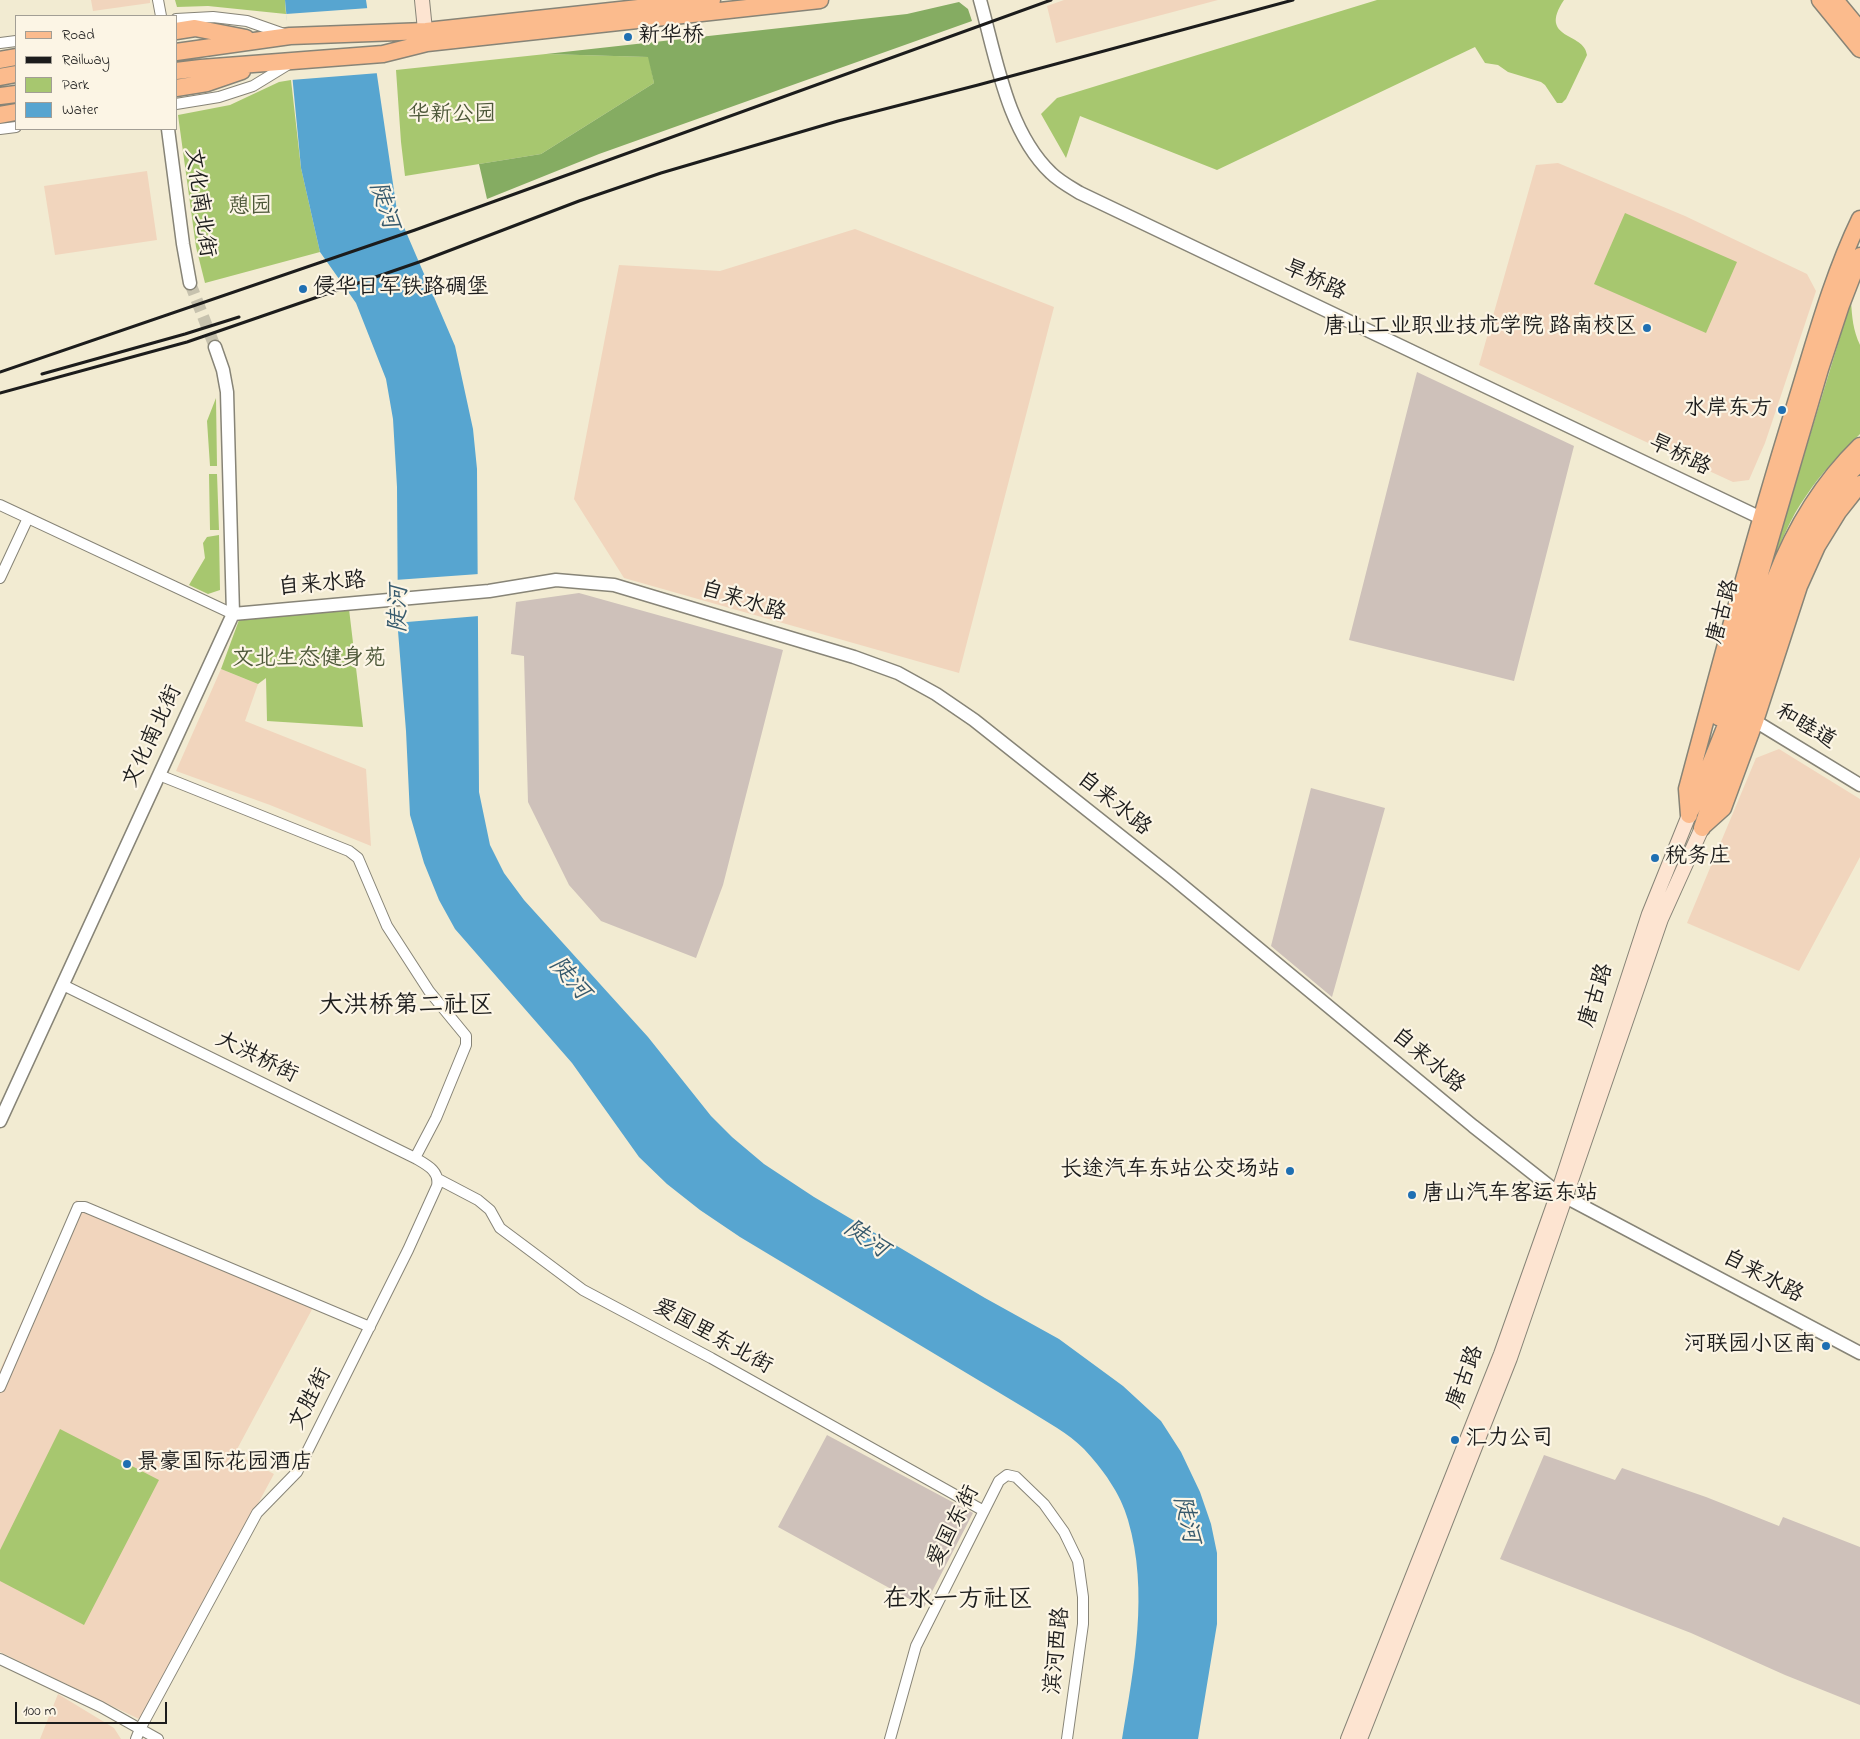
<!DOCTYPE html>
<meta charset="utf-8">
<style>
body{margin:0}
#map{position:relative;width:1860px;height:1739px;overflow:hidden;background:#f2ebd2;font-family:"Indie Flower",sans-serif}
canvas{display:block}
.legend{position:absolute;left:15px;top:15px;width:162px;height:115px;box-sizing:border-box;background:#fcf5e5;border:1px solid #a29e95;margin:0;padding:6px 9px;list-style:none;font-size:15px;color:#1c1c1c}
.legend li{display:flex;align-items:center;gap:10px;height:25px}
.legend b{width:25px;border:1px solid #a29e95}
.scale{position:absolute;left:15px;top:1702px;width:152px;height:22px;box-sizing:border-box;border:2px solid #1c1c1c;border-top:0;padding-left:6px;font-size:15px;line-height:18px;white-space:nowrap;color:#1c1c1c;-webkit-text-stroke:4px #fcf5e5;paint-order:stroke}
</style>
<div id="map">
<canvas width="1860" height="1739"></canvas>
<ul class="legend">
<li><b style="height:6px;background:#fbbb8d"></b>Road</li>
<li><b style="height:6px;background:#1c1c1c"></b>Railway</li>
<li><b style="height:14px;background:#a7c76f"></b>Park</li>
<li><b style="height:14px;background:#57a5d0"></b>Water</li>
</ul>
<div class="scale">100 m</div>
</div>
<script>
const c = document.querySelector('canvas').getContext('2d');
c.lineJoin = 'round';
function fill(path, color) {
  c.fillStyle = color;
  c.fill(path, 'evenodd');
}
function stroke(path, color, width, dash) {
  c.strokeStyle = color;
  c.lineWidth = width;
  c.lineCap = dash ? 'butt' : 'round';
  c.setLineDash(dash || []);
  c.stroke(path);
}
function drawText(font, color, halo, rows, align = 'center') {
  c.font = font + ' "Indie Flower","LXGW WenKai TC",sans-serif';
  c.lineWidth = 4.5;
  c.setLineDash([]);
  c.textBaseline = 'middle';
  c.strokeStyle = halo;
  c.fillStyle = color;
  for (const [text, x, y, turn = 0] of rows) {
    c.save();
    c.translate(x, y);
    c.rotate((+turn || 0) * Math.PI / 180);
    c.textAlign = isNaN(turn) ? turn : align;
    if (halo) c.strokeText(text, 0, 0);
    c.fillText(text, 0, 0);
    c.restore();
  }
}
fill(new Path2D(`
 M91 0H150V3L93 11Z
 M1064 0H1218L1056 43 1047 6Z
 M1558 163 1685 216 1807 274 1816 291 1765 443 1749 480 1733 482 1479 365 1536 165Z
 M147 171 157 240 55 255 44 186Z
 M855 229 1054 307 959 673 624 578 574 499 619 265 720 271Z
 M221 669 258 684 245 721 366 769 371 846 270 805 176 771Z
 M1779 749 1860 799V857L1799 971 1687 923 1756 758Z
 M76 1200 316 1302 235 1453 274 1474 141 1720 0 1652V1370Z
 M58 1694 114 1728 121 1739H40Z`), '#f1d5bd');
fill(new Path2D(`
 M1417 372 1574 446 1514 681 1349 640Z
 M579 593 783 650 723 885 696 958 601 921 569 885 528 802 524 656 511 654 516 602Z
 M1311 788 1385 808 1332 997 1271 946Z
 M827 1435 973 1513 924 1607 778 1527Z
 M1544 1455 1615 1480 1622 1468 1706 1497 1779 1526 1783 1517 1860 1547V1705L1785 1675 1691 1633 1500 1559Z`), '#cec1ba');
fill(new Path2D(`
 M175 0H285L286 14 208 6 177 7Z
 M1377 0H1564C1537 40 1585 32 1587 55L1566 99 1562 103H1557L1545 85 1541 82 1508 72 1498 65 1485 63 1475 47 1217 170 1080 116 1066 158 1041 114 1057 98Z
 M546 54 649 57 654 83 541 154 405 176 401 142 396 70Z
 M291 80 301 168 320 252 205 283 196 247 178 115 230 105 279 82Z
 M1625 213 1737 262 1706 333 1594 284Z
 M1851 301C1852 317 1853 330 1860 345V434C1841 453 1821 473 1806 496 1790 518 1780 545 1769 570Z
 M216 398 217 466H210L207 421Z
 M209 474H217L219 530H210Z
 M219 535 220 590 208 594 189 585 205 558 203 543 207 537Z
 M349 609 363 727 267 721 266 678 258 684 221 669 239 620Z
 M60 1429 159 1480 84 1625 0 1581V1550Z`), '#a7c76f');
fill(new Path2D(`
 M959 2 968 9 972 21 599 154 487 199 479 164 541 154 654 83 648 57 546 54 907 14Z`), '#85ac62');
fill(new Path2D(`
 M285 0H366L397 211 455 346 473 429 477 469 479 792 490 845 504 873 524 900 648 1037 711 1116 732 1137 764 1164 814 1197 985 1298 1059 1339 1123 1386 1161 1421 1181 1452 1200 1492 1211 1524 1217 1553V1624L1198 1739H1122C1134 1668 1149 1591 1128 1520 1121 1494 1102 1468 1084 1449 1068 1433 1047 1422 1028 1410L740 1237 700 1210 667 1184 639 1157 572 1063 455 929 439 900 424 863 410 815 406 731 398 631 397 487 393 419 386 379 356 303 320 252 301 168Z`), '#57a5d0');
fill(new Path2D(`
 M369 8 379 73 291 80 286 14Z
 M479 574V616L395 623V580Z`), '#f2ebd2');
stroke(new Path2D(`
 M190 283 215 347`), '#c7c2ae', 12, [12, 6]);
const minor = new Path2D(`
 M158 0 161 16
 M176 19 213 17 247 21 284 34
 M0 43 16 41
 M176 104 219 97 253 86 289 64
 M0 129 16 127
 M0 505 233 614
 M0 578 28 518
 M159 775 349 851 358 858 387 926 429 991 466 1036V1045L436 1118 415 1158
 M63 985 415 1158C427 1165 440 1171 437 1186L408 1250 297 1472 257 1513 140 1729 136 1739
 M438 1179 478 1200 490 1210 500 1228 583 1290 711 1358 984 1511
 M0 1387 78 1207H85L370 1327
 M0 1659 101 1707 158 1739
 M890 1739 916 1646 999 1481 1007 1475 1016 1477 1044 1504 1064 1532 1078 1561 1083 1597V1624L1067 1739`);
const tertiary = new Path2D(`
 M980 0C996 57 1007 131 1051 173 1059 181 1070 187 1080 193L1761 518
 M168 129 183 244 190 283
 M233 614 489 591 556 580 614 585 854 657 898 673 936 694 974 720 1172 877 1473 1126 1558 1193 1860 1353
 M1755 721 1860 785
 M0 1121 233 614 227 392 223 370 215 347`);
const secondary = new Path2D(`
 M422 0 426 40
 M1348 1739 1501 1354 1558 1193 1649 914 1689 815
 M1360 1739 1510 1358 1661 919 1702 828`);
const primary = new Path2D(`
 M1820 0 1860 49
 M1835 0 1860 30
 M176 31 195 28 246 38
 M176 52 290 36 426 31 712 0
 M0 60 16 57
 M176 71 201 68 383 54 427 43 820 0
 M0 77 16 74
 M176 88 207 83 242 71
 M0 96 16 94
 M0 115 16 112
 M1718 717 1820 369 1841 305 1860 256
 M1691 810C1706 774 1722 738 1735 701 1749 661 1760 619 1775 579 1794 530 1822 483 1860 446
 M1689 815 1687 789C1721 662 1755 535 1794 409 1814 345 1831 279 1860 219
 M1703 826 1723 808 1755 721 1799 586 1817 546 1838 512 1860 484
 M1702 828 1719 778 1748 704 1776 615 1794 564 1812 528 1849 473 1860 463`);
stroke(minor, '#878477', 12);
stroke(tertiary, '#878477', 15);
stroke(secondary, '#878477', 16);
stroke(primary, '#878477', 19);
stroke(minor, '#fff', 10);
stroke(tertiary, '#fff', 12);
stroke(secondary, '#fde4d1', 14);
stroke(primary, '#fbbb8d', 16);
stroke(new Path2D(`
 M0 372 415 230 1051 0
 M42 374 185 334 239 317
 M0 393 187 342 422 261 579 201 661 173 838 121 978 85 1293 0`), '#1c1c1c', 3);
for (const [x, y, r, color] of [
 [628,37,5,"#1f6fb2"],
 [303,289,5,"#1f6fb2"],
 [1647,328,5,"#1f6fb2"],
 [1782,410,5,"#1f6fb2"],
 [1655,858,5,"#1f6fb2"],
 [1290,1171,5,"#1f6fb2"],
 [1412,1195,5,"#1f6fb2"],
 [1826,1346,5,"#1f6fb2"],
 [1455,1440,5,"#1f6fb2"],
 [127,1464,5,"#1f6fb2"]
]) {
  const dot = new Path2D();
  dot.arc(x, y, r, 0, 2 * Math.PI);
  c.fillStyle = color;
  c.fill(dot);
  stroke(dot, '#fcf5e5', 2);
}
drawText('22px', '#1c1c1c', '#fcf5e5', [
 ["新华桥",638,37],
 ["侵华日军铁路碉堡",313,289],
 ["唐山工业职业技术学院 路南校区",1637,328,"right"],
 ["水岸东方",1772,410,"right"],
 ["税务庄",1665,858],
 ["长途汽车东站公交场站",1280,1171,"right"],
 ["唐山汽车客运东站",1422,1195],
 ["河联园小区南",1816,1346,"right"],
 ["汇力公司",1465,1440],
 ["景豪国际花园酒店",137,1464]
], 'left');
drawText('22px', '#4d5839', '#fcf5e5', [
 ["华新公园",452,116],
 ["憩园",250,208],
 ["文北生态健身苑",309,660]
]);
drawText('22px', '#1c1c1c', '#fcf5e5', [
 ["文化南北街",198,203,82],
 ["旱桥路",1314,282,25],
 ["旱桥路",1679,457,26],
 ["自来水路",322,586,-5],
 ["自来水路",743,603,17],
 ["唐古路",1725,612,-74],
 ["和睦道",1805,728,31],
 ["文化南北街",154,737,-65],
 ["自来水路",1113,805,39],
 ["唐古路",1598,996,-72],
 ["大洪桥街",256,1059,26],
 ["自来水路",1427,1062,40],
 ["自来水路",1762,1278,28],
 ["爱国里东北街",712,1338,29],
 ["唐古路",1467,1378,-69],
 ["文胜街",312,1400,-63],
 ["爱国东街",955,1527,-63],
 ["滨河西路",1059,1651,-84]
]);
drawText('italic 24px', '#375a6d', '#fcf5e5', [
 ["陡河",382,206,72],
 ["陡河",401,609,-89],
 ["陡河",568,980,49],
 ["陡河",865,1241,34],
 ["陡河",1184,1520,77]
]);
drawText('25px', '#1c1c1c', '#fcf5e5', [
 ["大洪桥第二社区",406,1008],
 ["在水一方社区",958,1602]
]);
</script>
